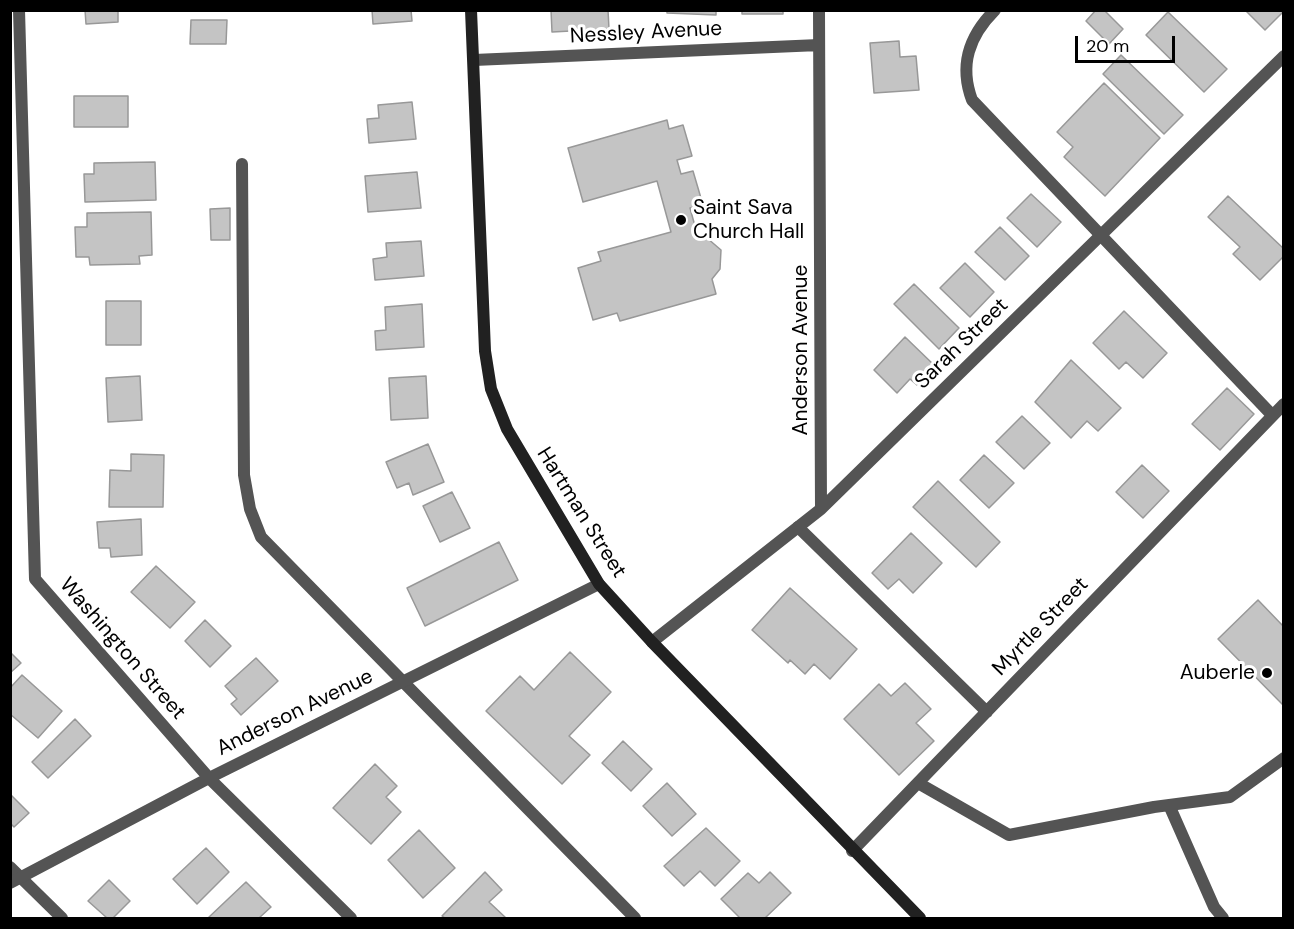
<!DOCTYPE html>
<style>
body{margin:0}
#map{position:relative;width:1294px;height:929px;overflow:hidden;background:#fff;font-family:"DM Sans",sans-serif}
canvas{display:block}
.frame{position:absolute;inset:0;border:12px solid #000;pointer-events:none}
.scale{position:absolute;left:1075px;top:36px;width:100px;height:27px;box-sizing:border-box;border:3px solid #000;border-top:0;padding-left:8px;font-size:18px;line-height:21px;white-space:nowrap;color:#000;-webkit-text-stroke:4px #fff;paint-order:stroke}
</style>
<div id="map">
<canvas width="1294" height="929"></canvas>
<div class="frame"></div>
<div class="scale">20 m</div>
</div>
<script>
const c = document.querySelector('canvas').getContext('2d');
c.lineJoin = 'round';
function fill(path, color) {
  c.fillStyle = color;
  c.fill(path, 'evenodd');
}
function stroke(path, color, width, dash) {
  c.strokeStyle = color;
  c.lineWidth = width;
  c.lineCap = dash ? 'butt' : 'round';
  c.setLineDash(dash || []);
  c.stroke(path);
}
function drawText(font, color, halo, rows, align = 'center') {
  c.font = font + ' "DM Sans",sans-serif';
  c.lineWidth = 6;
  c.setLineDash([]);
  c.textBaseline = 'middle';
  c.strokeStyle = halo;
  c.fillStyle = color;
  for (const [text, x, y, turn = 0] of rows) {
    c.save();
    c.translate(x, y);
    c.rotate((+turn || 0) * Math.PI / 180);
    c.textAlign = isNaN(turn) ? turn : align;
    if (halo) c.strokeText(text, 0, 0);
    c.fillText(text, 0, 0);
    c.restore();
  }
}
const building = new Path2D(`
 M85 10H118V22L86 24Z
 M372 10H411L412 21 373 24Z
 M551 10H608L609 29 552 32Z
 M667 10H716V15L667 13Z
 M742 10H783V14H742Z
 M1096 10H1104L1123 29 1109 44 1086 21Z
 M1245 10H1284V11L1265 30Z
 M1168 12 1227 69 1204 92 1146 35Z
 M191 20H227L226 44H190Z
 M899 41 900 57 916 56 919 90 874 93 870 43Z
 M1121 55 1183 115 1164 134 1103 74Z
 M1104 83 1160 138 1105 196 1064 157 1073 147 1057 132Z
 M74 96H128V127H74Z
 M412 102 416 139 369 143 367 119 379 118 378 105Z
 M667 120 669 129 683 125 692 156 677 160 681 174 693 171 703 205 690 208 698 237 707 238 721 250 720 269 712 279 716 294 620 321 617 313 593 320 578 268 601 261 598 252 671 232 657 181 583 202 568 148Z
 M155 162 156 200 85 202 84 174H94V163Z
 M417 172 421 208 368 212 365 176Z
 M1031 194 1061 222 1037 247 1007 218Z
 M1228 196 1284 249V256L1260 280 1233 254 1240 247 1208 217Z
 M230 208V240H211L210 209Z
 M151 212 152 255 139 256 140 264 90 265 89 257H76L75 227H87V213Z
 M1000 227 1029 256 1005 280 975 252Z
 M421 241 424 276 375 280 373 259 387 257 386 243Z
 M965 263 994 292 970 317 940 288Z
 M914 284 959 328 939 349 894 304Z
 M106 301H141V345H106Z
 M422 304 424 347 376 350 375 331 386 330 385 307Z
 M1124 311 1167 353 1143 378 1126 362 1119 369 1093 343Z
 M905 337 935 366 917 385 910 379 897 393 874 370Z
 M1071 360 1121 408 1098 431 1087 421 1071 438 1035 402Z
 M140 376 142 420 108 422 106 378Z
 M426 376 428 418 391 420 389 378Z
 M1227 388 1254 414 1220 450 1192 424Z
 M1022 416 1050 443 1024 469 996 442Z
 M428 444 444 482 413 495 409 483 397 488 386 462Z
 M131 454 164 455 163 507H109L110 470 131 471Z
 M984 455 1014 483 989 508 960 480Z
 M1142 465 1169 491 1143 518 1116 492Z
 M938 481 1000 542 976 567 913 507Z
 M452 492 470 528 440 542 423 506Z
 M141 519 142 555 111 557 110 548H99L97 522Z
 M911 533 942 563 913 593 899 579 888 589 872 573Z
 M499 542 518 580 425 626 407 588Z
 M156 566 195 602 170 628 131 592Z
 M790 588 857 649 830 679 814 664 805 674 790 660 788 663 752 630Z
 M1258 600 1284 627V706L1218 639Z
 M205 620 231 646 210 667 185 641Z
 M10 652 21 663 10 673Z
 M570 652 611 692 569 736 590 755 562 784 486 711 520 676 534 690Z
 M256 658 278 681 241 715 231 704 237 699 225 686Z
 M22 675 62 711 38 738 10 714V688Z
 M905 683 931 709 916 723 934 741 899 775 844 719 879 684 891 696Z
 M75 719 91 736 48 778 32 762Z
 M623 741 652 769 631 791 602 763Z
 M375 764 397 786 386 797 401 812 371 844 333 808Z
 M667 783 696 814 672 836 643 806Z
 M10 794 29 813 14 827 10 823Z
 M706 828 740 861 715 886 700 871 684 886 664 866Z
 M419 830 455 868 423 898 388 860Z
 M206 848 229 872 197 904 173 879Z
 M485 872 502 890 489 902 506 918H445L442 916Z
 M770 872 791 893 765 918H740L721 899 748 873 759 883Z
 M109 880 130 901 113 918H107L88 901Z
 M246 882 271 907 259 918H208Z`);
fill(building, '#c4c4c4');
stroke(building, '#989898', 1.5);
stroke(new Path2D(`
 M995 10C969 36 959 65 972 100L1272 415
 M242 164 244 475 250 509 261 537 635 918
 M798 527 987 712
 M918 783 1009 835 1154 807 1230 797 1284 758
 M1169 805 1214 907 1223 918
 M852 851 1284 404
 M10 867 62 918`), '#545454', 12);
stroke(new Path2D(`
 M19 10 35 579 209 778 351 918
 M819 10 821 509
 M474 60 819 45
 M652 642 821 509 1284 56
 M10 883 209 778 599 584`), '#545454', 12);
stroke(new Path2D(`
 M471 10 485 351 491 389 507 429 599 584 652 642 920 918`), '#212121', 12);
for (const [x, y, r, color] of [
 [681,220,6,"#000"],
 [1267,673,6,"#000"]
]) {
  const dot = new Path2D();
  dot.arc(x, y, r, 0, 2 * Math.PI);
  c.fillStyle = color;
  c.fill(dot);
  stroke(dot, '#fff', 2);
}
drawText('21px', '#000', '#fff', [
 ["Nessley Avenue",646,33,-3],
 ["Sarah Street",962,344,-44],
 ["Anderson Avenue",801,350,-90],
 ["Hartman Street",581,513,58],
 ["Myrtle Street",1041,627,-46],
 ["Washington Street",122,649,49],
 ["Anderson Avenue",295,713,-26]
]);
drawText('21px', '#000', '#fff', [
 ["Saint Sava",693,208],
 ["Church Hall",693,232],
 ["Auberle",1255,673,"right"]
], 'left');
</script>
